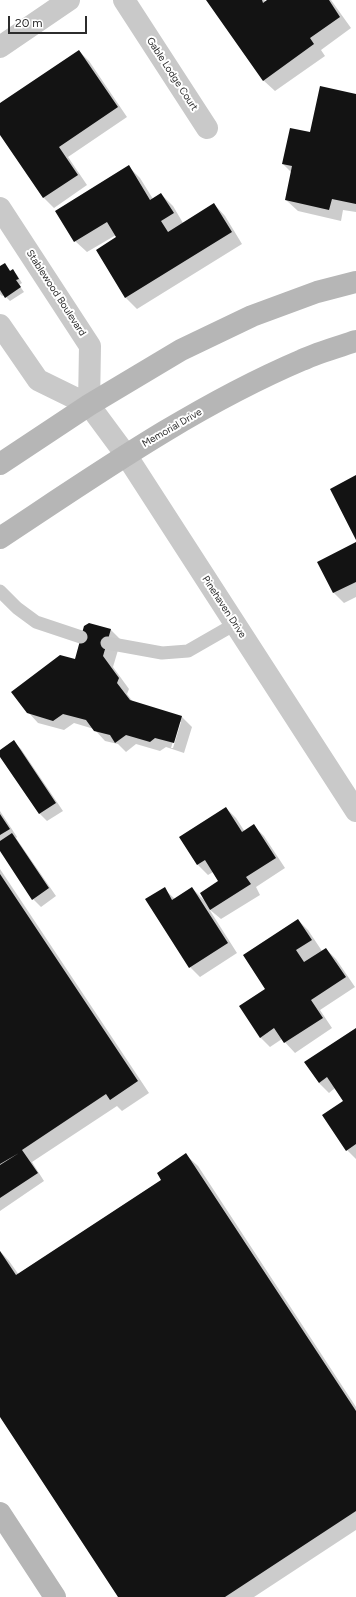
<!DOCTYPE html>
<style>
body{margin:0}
#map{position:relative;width:356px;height:1597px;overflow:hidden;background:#fff;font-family:Figtree,sans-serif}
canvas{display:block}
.scale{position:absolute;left:8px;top:16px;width:79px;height:18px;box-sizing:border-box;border:2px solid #2c2c2c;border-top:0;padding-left:5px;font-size:12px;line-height:14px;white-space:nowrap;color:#2c2c2c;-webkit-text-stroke:3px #fff;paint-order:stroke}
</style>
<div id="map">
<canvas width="356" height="1597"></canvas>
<div class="scale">20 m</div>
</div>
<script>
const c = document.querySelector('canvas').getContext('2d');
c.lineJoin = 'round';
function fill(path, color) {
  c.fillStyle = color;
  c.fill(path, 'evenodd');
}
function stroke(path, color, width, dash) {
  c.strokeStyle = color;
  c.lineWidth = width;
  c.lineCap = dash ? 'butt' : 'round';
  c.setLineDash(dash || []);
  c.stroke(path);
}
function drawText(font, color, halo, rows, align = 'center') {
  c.font = font + ' Figtree,sans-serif';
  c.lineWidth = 4;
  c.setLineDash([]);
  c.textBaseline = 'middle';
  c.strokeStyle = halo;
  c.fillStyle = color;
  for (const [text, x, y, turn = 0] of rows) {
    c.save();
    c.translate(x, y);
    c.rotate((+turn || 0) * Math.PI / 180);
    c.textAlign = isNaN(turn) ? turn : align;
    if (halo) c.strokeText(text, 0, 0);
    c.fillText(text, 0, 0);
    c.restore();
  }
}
fill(new Path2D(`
 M207 0H264L266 2 269 0H331L351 28 321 50 325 56 275 91 263 80Z
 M79 51 89 61 127 117 68 157 87 185 54 208 44 198 0 133V104Z
 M356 95V212L343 210 341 221 298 211 286 200 292 173 283 164 311 133Z
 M129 167 140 178 153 199 161 194 173 206 183 223 214 204 225 216 242 244 137 309 126 298 118 238 116 235 87 252 75 241Z
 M5 264 11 272 13 271 17 275 22 283 19 285 24 292 10 301 4 295 2 296 0 294V267Z
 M356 543V597L344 603 334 593 319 562Z
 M89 624 111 630 121 640 113 667 129 689 127 694 133 702 182 717 192 727 184 753 166 747 160 751 136 744 126 752 118 744 105 741 94 729 74 723 64 730 38 723 28 712 75 660ZM179 722H181L173 748H171Z
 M14 742 21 749 63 811 47 821 40 814 0 755V751Z
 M226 808 236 818 245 832 254 826 264 836 285 868 256 887 260 895 221 919 209 909 237 953 200 977 190 967 164 889 175 899 192 888 204 900 219 882 213 872 208 875 198 865 180 837Z
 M0 811 17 837 16 838 56 896 41 907 33 899 0 850Z
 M0 869 149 1093 122 1111 117 1106 32 1162 44 1181 0 1211Z
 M298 920 308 930 322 951 326 949 336 959 355 987 320 1010 332 1028 295 1053 282 1039 270 1047 260 1037 266 989Z
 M356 1029V1159L347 1150 344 1102 335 1088 329 1093 319 1083Z
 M186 1155 198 1166 356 1407V1530L254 1597H120L0 1415V1251L9 1261 19 1275 163 1180Z`), '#0003');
fill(new Path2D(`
 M206 0H262L263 3 267 0H329L340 17 310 38 314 44 263 81Z
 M79 50 118 107 59 147 78 175 43 198 0 135V103Z
 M320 86 356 94V204L332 199 329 210 285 200 292 166 282 164 290 128 310 132Z
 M129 165 150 200 161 193 174 213 161 221 168 232 214 203 232 232 125 298 96 250 116 237 107 222 74 242 55 211Z
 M5 263 10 271 13 269 19 279 16 280 21 287 5 298 0 290V266Z
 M356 475V540L330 489Z
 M356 542V582L333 593 317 562Z
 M89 623 111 629 103 656 119 678 117 683 130 700 182 716 174 743 155 738 150 742 126 735 115 743 110 735 94 731 86 720 63 714 53 721 27 713 11 692 60 655 75 659 84 626Z
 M14 740 56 803 39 814 0 757V750Z
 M226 807 242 832 254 824 276 858 246 877 251 884 210 910 200 893 218 881 205 860 197 865 179 837Z
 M0 814 10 829 0 835Z
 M12 833 49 888 32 900 0 851V841Z
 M0 874 138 1081 110 1100 106 1094 22 1150 38 1173 0 1198V1165L19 1153 0 1164Z
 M165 887 172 900 192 887 228 943 189 968 145 899Z
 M298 919 312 940 296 950 304 962 326 948 346 977 311 1000 323 1018 284 1043 274 1028 260 1038 239 1006 265 989 243 955Z
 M356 1028V1144L346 1151 322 1115 343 1101 327 1077 319 1083 304 1062Z
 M186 1153 356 1411V1511L225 1597H118L0 1417V1251L16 1275 161 1180 157 1173Z`), '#131313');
stroke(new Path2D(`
 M0 591 17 608 36 622 81 637
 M107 643 162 653 188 651 235 624`), '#c9c9c9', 13);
stroke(new Path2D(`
 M124 0 207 128
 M0 47 69 0
 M0 208 90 346 89 405
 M0 325 38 380 89 405 126 455 356 811`), '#c9c9c9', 22);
stroke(new Path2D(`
 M0 464 89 405 181 350 252 316 317 292 356 282
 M0 538C97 474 194 406 302 360 319 352 338 347 356 341
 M0 1513 55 1597`), '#b6b6b6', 22);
drawText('10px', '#2c2c2c', '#fff', [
 ["Gable Lodge Court",172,74,57],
 ["Stablewood Boulevard",56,293,57],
 ["Memorial Drive",172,428,-30],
 ["Pinehaven Drive",224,607,57]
]);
</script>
